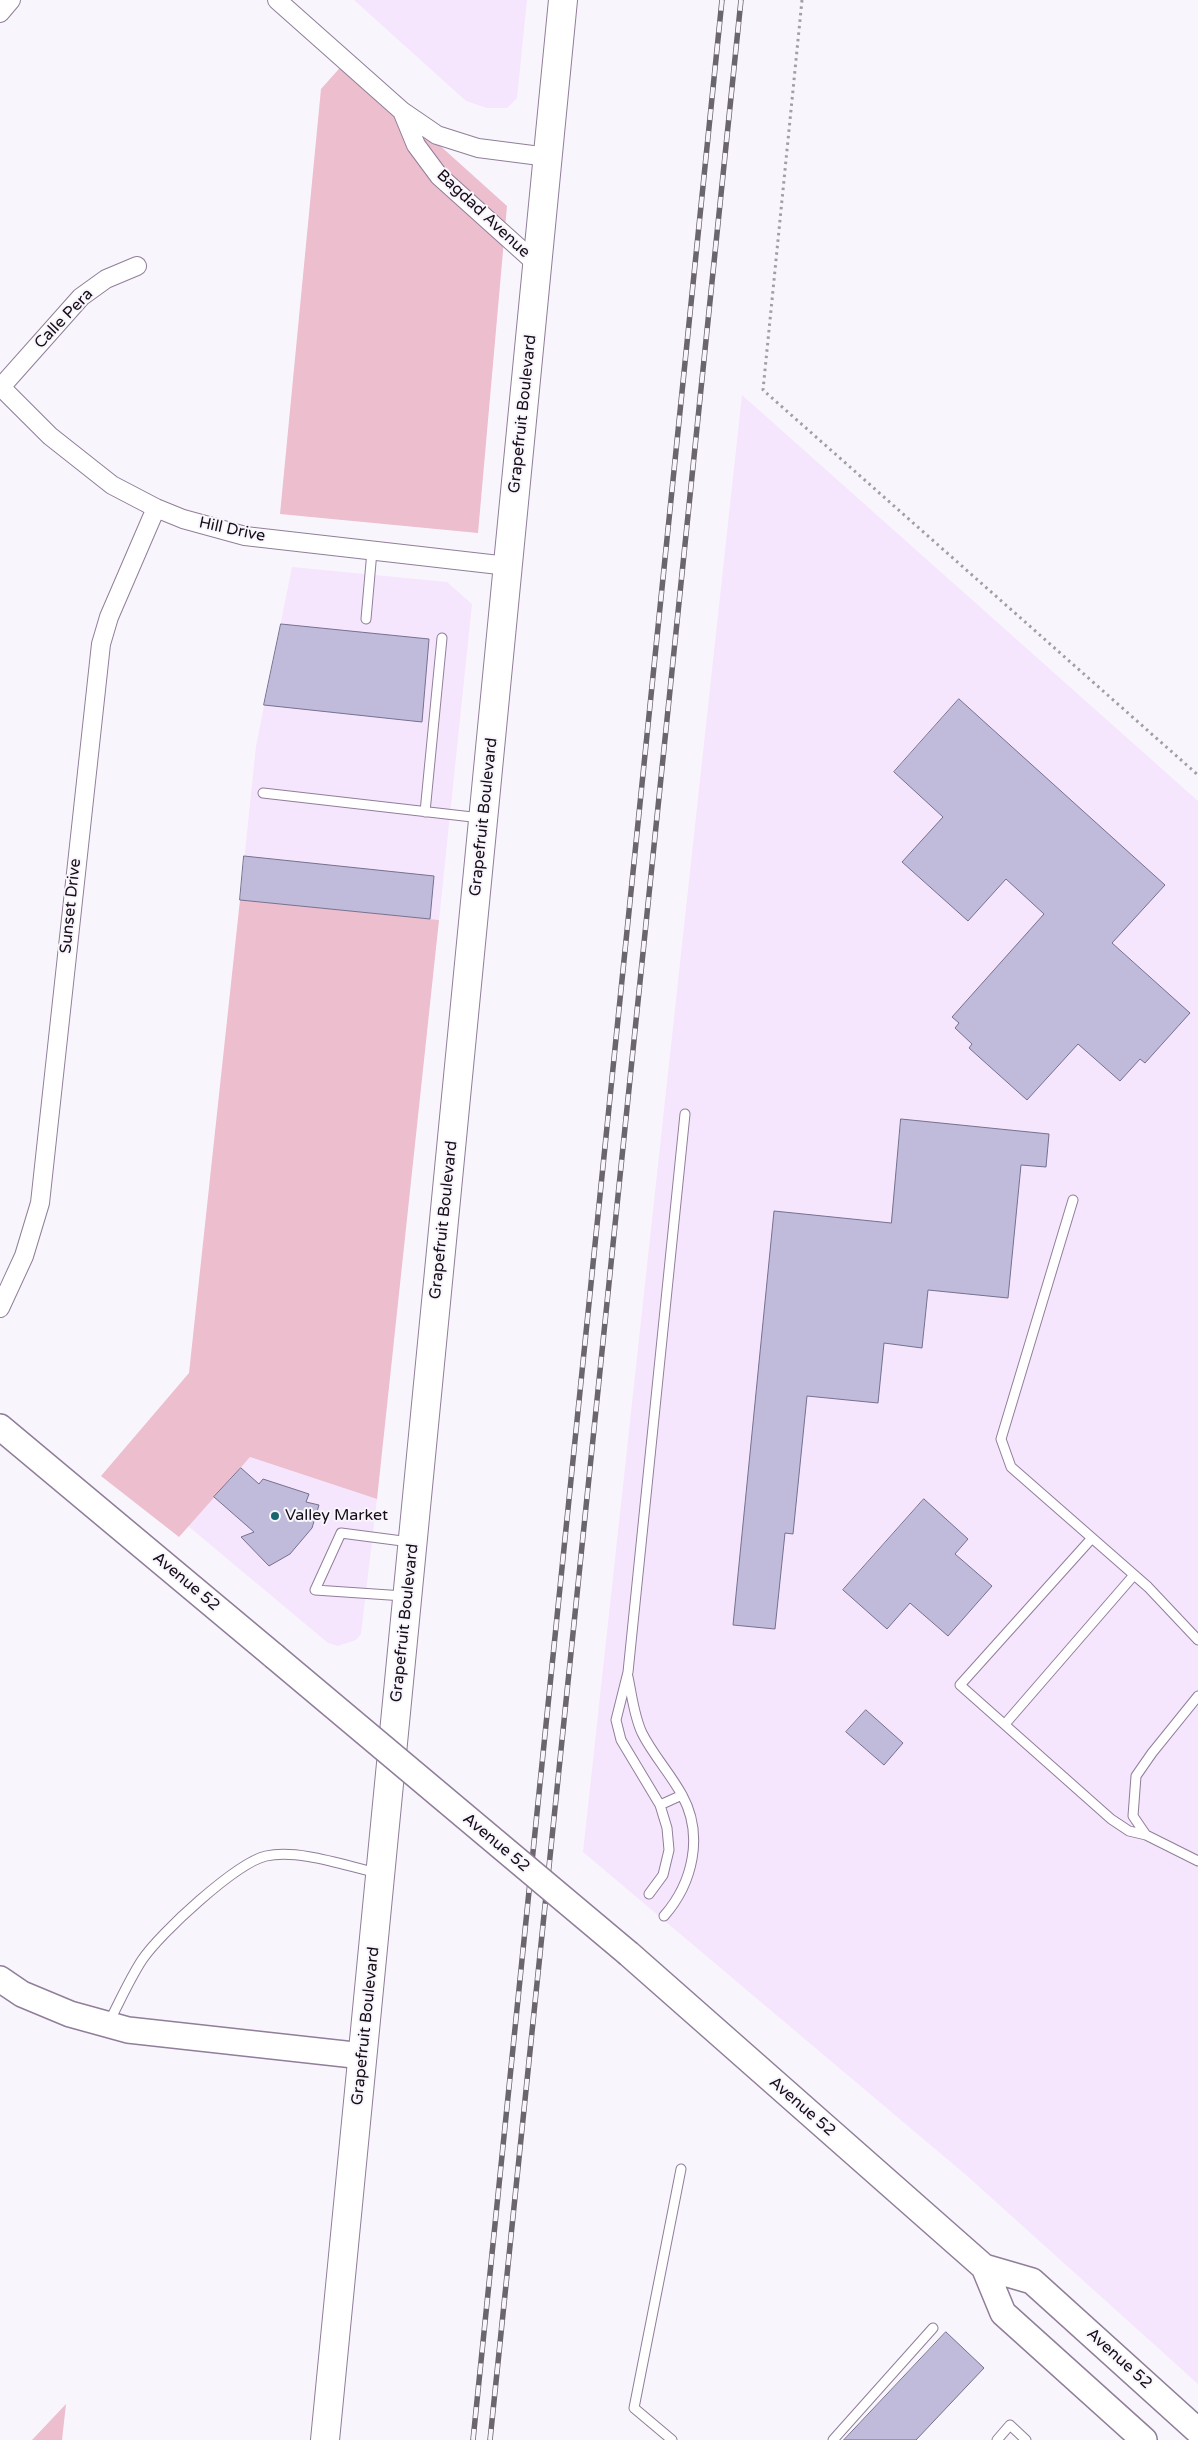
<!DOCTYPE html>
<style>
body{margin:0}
canvas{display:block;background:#f9f5fc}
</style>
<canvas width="1198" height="2440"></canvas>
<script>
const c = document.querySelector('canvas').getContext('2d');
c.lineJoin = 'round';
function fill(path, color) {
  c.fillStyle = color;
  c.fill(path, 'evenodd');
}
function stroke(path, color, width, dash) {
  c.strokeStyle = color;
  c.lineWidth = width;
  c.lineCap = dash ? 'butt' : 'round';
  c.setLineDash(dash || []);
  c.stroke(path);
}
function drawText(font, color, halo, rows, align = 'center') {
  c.font = font + ' "Varela Round",sans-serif';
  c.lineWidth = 4;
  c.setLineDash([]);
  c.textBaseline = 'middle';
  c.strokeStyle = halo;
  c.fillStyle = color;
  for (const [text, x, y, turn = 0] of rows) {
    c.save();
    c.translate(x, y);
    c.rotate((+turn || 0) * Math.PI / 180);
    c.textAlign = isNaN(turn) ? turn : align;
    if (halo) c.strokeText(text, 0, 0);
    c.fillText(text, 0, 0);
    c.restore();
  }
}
fill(new Path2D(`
 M354 0H527L517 98 507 108H487L466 101Z
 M742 395 1198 801V2384L966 2175 583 1852Z
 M292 567 447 582 472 604 439 920 240 900 256 746Z
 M250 1457 377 1499 361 1634 356 1640 338 1646 328 1643 188 1526Z`), '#f5e6fd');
fill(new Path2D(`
 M346 61 507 206 478 533 280 514 321 89Z
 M240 900 439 920 377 1499 250 1457 179 1537 101 1476 189 1373Z
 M66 2404 62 2440H32Z`), '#ecbece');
const building = new Path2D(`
 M281 624 429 639 422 722 264 705Z
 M959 699 1165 885 1112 943 1190 1013 1145 1063 1140 1059 1120 1081 1078 1044 1027 1100 969 1048 972 1044 955 1028 959 1023 952 1017 1044 914 1006 879 968 921 902 862 943 817 894 772Z
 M244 856 434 876 430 919 240 900Z
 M901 1119 1049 1134 1046 1167 1021 1165 1008 1298 928 1290 922 1348 884 1343 878 1403 807 1396 793 1534 785 1533 775 1629 733 1625 774 1211 891 1223Z
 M241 1468 259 1484 263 1479 309 1494 306 1502 319 1505 312 1528 290 1554 269 1566 241 1537 254 1532 214 1497Z
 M924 1499 968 1539 955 1554 992 1586 948 1636 910 1603 887 1629 843 1590Z
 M866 1710 903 1743 884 1765 846 1732Z
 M946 2332 984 2368 916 2440H844Z`);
fill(building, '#c0badb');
stroke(building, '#76718f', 1);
const service = new Path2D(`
 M366 619 372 551
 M263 793 481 818
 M425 812 442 638
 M1073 1200 1001 1439 1011 1467 1148 1587 1198 1640
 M1092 1538 960 1685 1111 1819 1129 1831 1146 1835
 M404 1596 315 1590 341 1533 410 1542
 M628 1677C632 1696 634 1716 642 1733 653 1755 670 1773 682 1795 704 1835 693 1883 664 1916
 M1198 1696 1152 1753 1136 1776 1133 1816 1146 1835 1198 1861
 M1005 1724 1134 1575
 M660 1805 682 1795
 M649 1894 663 1875 669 1850 667 1828 660 1805 621 1740 616 1720 628 1672 685 1114
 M108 2024C119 2003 129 1980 142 1960 160 1933 236 1863 266 1856 299 1849 346 1866 378 1873
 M672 2440 634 2408 681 2169
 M833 2440 933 2328
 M997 2440 1010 2425 1026 2440`);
const minor = new Path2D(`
 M277 0 402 111 437 135 478 148 548 157
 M0 13 11 0
 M402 111 416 145 439 176 538 265
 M0 386 50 436 112 485 156 508 183 519 245 536 508 566
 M1 387 81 297 106 279 137 266
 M0 1308 24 1256 40 1203 101 644 109 617 156 508`);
const secondary = new Path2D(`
 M0 1427 274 1656
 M629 1954 984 2267 1032 2281 1198 2431
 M0 1979 22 1994 70 2014 128 2030 363 2056
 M984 2267 1003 2313 1144 2440`);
const primary = new Path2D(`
 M325 2440 563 0`);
stroke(service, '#907e9a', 11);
stroke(minor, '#907e9a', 20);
stroke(secondary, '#907e9a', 28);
stroke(primary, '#907e9a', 30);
stroke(new Path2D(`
 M802 0 763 390 1198 775`), '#a39ea6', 3, [2.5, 4]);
stroke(service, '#fff', 9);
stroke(minor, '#fff', 18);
stroke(secondary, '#fff', 25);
stroke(primary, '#fff', 28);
const rail = new Path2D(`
 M473 2440 722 0
 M490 2440 741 0`);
stroke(rail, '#6b656e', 5.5);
stroke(rail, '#f9f5fc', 4, [11]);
const secondaryBridge = new Path2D(`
 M274 1656 629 1954`);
stroke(secondaryBridge, '#907e9a', 28, []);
stroke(secondaryBridge, '#fff', 25);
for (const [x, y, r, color] of [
 [275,1516,5,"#19646f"]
]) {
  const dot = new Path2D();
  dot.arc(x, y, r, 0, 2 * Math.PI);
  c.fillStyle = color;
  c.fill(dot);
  stroke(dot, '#f9f5fc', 2);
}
drawText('16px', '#150e18', '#f9f5fc', [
 ["Bagdad Avenue",483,214,43],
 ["Calle Pera",64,319,-46],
 ["Grapefruit Boulevard",523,414,-84],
 ["Hill Drive",232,530,12],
 ["Grapefruit Boulevard",484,817,-84],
 ["Sunset Drive",71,906,-84],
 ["Grapefruit Boulevard",444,1220,-84],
 ["Avenue 52",186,1582,40],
 ["Grapefruit Boulevard",405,1623,-84],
 ["Avenue 52",496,1843,40],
 ["Grapefruit Boulevard",366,2026,-84],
 ["Avenue 52",802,2107,41],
 ["Avenue 52",1119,2359,42]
]);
drawText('16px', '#150e18', '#f9f5fc', [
 ["Valley Market",285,1516]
], 'left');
</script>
